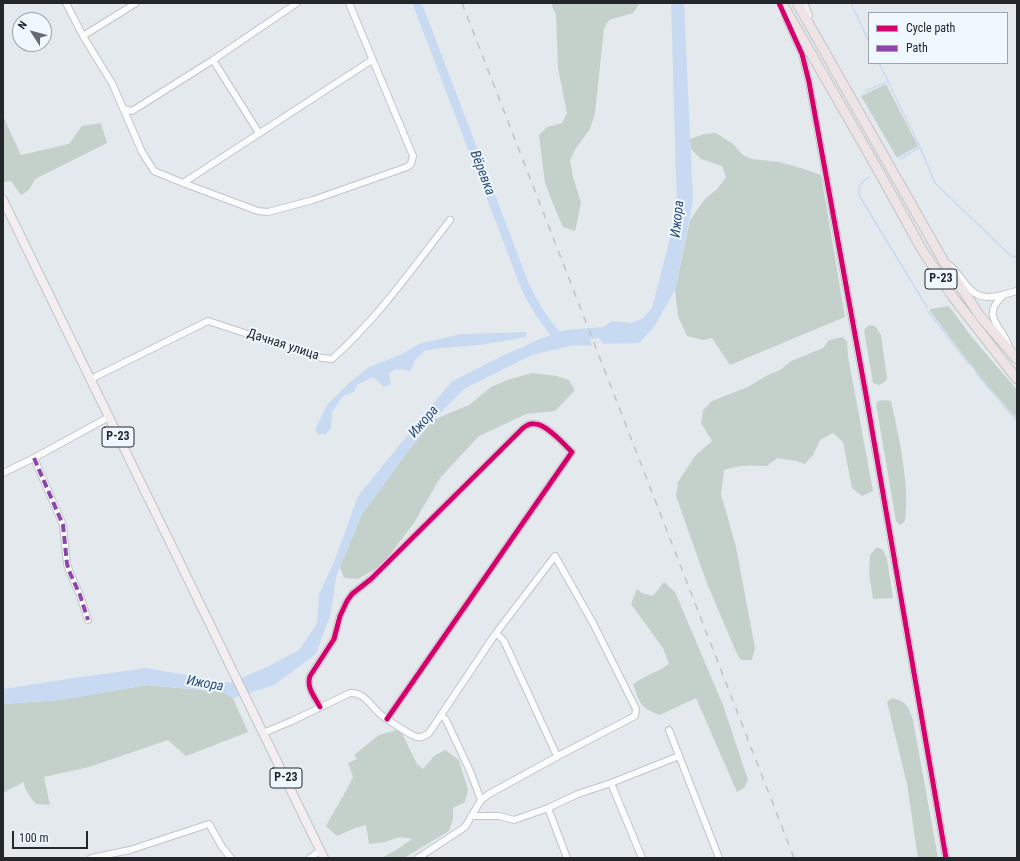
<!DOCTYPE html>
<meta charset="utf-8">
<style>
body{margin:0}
#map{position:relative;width:1020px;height:861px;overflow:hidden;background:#e4e9ee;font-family:"Roboto Condensed",sans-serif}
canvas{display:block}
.frame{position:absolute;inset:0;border:4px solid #24272a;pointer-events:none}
.legend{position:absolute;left:868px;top:12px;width:140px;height:52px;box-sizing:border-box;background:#eff7ff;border:1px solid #9ea4aa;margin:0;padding:5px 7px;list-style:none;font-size:12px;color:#24272a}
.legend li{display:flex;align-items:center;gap:8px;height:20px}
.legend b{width:20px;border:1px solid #9ea4aa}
.north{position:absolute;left:12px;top:12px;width:40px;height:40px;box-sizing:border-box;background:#eff7ff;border:1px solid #9ea4aa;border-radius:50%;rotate:306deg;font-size:11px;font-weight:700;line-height:16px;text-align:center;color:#24272a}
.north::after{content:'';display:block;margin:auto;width:14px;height:18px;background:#676b6f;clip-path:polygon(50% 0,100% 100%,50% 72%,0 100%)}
.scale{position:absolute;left:12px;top:831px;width:76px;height:18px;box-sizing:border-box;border:2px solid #24272a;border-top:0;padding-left:5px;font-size:12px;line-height:14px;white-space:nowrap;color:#24272a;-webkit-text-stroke:3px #eff7ff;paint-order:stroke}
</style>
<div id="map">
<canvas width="1020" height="861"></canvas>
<div class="frame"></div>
<ul class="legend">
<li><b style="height:5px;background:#d6006c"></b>Cycle path</li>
<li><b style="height:5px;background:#8e44ad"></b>Path</li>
</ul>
<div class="north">N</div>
<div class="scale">100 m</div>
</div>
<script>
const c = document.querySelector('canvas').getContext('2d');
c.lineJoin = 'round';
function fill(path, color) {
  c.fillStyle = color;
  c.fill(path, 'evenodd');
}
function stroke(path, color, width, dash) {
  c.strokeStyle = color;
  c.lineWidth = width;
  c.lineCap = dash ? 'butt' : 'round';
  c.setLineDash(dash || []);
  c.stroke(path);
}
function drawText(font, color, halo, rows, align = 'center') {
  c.font = font + ' "Roboto Condensed",sans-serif';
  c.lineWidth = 4;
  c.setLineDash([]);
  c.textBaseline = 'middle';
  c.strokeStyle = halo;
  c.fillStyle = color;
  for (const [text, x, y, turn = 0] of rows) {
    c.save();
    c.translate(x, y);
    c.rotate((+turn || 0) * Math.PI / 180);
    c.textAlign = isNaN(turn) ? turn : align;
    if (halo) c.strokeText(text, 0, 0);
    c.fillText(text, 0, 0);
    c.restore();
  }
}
fill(new Path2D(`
 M551 3H640L633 13 609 20 604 28 595 113 590 129 576 148 570 160 573 177 581 203 575 231 563 227 554 206 545 183 539 135 547 127 562 123 567 113 558 68 556 15Z
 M886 84 918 146 897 158 861 96Z
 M3 116 21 155 69 144 82 126 101 123 107 143 35 179 29 190 21 195 11 181 3 182Z
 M716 133 733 144 743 155 752 159 779 162 801 168 821 175 845 317 730 365 712 338 703 340 687 336 678 316 675 290 690 220 705 199 717 189 726 177 722 166 701 159 691 149 690 139 704 134Z
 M949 306 971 336 1017 390V419L980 377 930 311V309Z
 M869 325 875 326 881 335 887 378 885 382 879 385 873 383 864 330Z
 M842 337 847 341 848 356 873 491 862 496 852 488 843 442 833 433 820 440 813 455 805 464 796 461 777 458 767 466C751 465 740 465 724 470L721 494 736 547 755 648 752 660H741L737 654 706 581 676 496 678 482 695 456 712 441 701 423 703 410 712 401 748 387 766 376 780 370 791 361 823 348 829 340Z
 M532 373 556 376 569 380 575 390 555 411 526 414 479 436 440 478 414 523 382 565 358 579 344 578 340 567 362 514 406 454 433 420 469 405 491 387 507 380Z
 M884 400 891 401C899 437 910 485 905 521L900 525 896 521 876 404 878 401Z
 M877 547 883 550 887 559 893 598 873 599 869 573 870 555Z
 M664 582 675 592 723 705 748 780 744 788 737 792 696 698 660 715C639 708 640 702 633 684 644 676 658 672 669 664L663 648 631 604 637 589 642 593 653 596Z
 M147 685 222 692 233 698 248 732 186 756 168 740 89 767 44 777 50 805 36 804C31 797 24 791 24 782L3 793V704L59 700Z
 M892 698C907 702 908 706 913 720L938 858H918L907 784 887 702Z
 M397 730 402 733 417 764 423 769 434 756 445 750 459 760 468 790 465 802 453 808V820L449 831 404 858H381L396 850 412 839 400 837 385 842 369 844 366 825 355 828 337 836 326 826C335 809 345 794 353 777L348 763 357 759 354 755 379 735Z`), '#c4d1cb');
fill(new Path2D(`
 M671 3H684L693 202 675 290 654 327 639 343 603 344 599 338 590 339 592 346 574 345 532 355 464 389 433 420 406 454 362 514 336 577 331 613 316 654 274 685 233 698 222 692 147 685 59 700 3 704V689L74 678 146 668 230 683 267 667 299 650 317 623 319 594 335 560 358 496 451 382 500 357 540 339 566 330 603 327 612 321 631 323 643 318 652 308 677 211Z
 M526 332V337L480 345 442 348 424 351 414 361 411 371 396 369 389 373 391 384 384 387 373 377 357 385 354 392 343 396 332 412 331 428 326 434H318L315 430 327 405 347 385 369 367 402 354 421 343 462 334Z`), '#c8daf2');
stroke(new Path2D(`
 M851 3 869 42
 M879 63 920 147 900 159
 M865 91 887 82
 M920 147 935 183 1011 256 1017 257
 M869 177C859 184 858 185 860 197L927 307
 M927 310 969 364
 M976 373 1017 421`), '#c8daf2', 1.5);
stroke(new Path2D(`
 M417 3 525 286C534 305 544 321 558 337`), '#c8daf2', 9);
const minor = new Path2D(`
 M66 3 83 36 112 83 142 152 154 171 183 183 258 211 268 212 313 200 407 167 411 164 413 156 349 3
 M785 16 802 54 809 82 866 395 946 858
 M83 36 136 3
 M213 60 259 133
 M124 109 132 111 213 60 297 3
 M183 183 372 60
 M949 265C958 272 962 281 970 289 982 303 1002 295 1017 291
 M1004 295C979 316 1002 325 1009 347
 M91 379 208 321 321 358 332 359C377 319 413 268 450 220
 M34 458 63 525 67 564 70 573 80 595 88 620
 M3 473 34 458 109 417
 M320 707C315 697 306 688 310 676L334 639 340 616 347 601 352 594 371 579 523 428C527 425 530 423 535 424 546 424 564 444 572 452L387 719
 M441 715 446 720 470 771 481 800
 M669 730 719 858
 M263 733 292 721 350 693C364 692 370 705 380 714 386 719 410 735 417 737 422 738 425 736 429 733L496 633 504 641 557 756
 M611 783 642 858
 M548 808 567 858
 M471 816H499L514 820 548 808 578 794 611 783 679 756
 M91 858 130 850 209 824 222 847 231 858
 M310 858 321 850
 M418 858 465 827 481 800 489 794 562 754 635 716 636 709 594 625 555 556 496 633`);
const major = new Path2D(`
 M803 3 808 15
 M3 200 324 858`);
const highway = new Path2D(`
 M782 3 878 170 921 248 953 297 1017 379
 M797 3 944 262 980 316 1017 359`);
stroke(minor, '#c1c5c8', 8);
stroke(major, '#c1c4c6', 10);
stroke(highway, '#c1c4c6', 11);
stroke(minor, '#fbfcfc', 6);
stroke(major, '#f3eeef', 8);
stroke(highway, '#eee4e6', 9);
stroke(new Path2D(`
 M462 3 794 858`), '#c1c2c4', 1.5, [7, 7]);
stroke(new Path2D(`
 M34 458 63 525 67 564 70 573 80 595 88 620`), '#8e44ad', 4, [8, 4]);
stroke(new Path2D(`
 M779 3 802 54 809 82 866 395 946 858
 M320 707C315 697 306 688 310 676L334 639 340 616 347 601 352 594 371 579 523 428C527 425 530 423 535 424 546 424 564 444 572 452L387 719`), '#d6006c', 5);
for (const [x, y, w] of [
 [941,279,32],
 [118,437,32],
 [286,778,32]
]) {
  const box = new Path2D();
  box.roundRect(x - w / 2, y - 10, w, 20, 3);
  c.fillStyle = '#eff7ff';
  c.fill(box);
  stroke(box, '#24272a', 1);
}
drawText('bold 12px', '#24272a', null, [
 ["Р-23",941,279],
 ["Р-23",118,437],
 ["Р-23",286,778]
]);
drawText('13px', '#24272a', '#eff7ff', [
 ["Дачная улица",283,345,18]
]);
drawText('italic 14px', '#2d4e79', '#eff7ff', [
 ["Вёревка",482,173,69],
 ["Ижора",678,219,-84],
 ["Ижора",424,422,-49],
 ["Ижора",205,684,10]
]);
</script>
